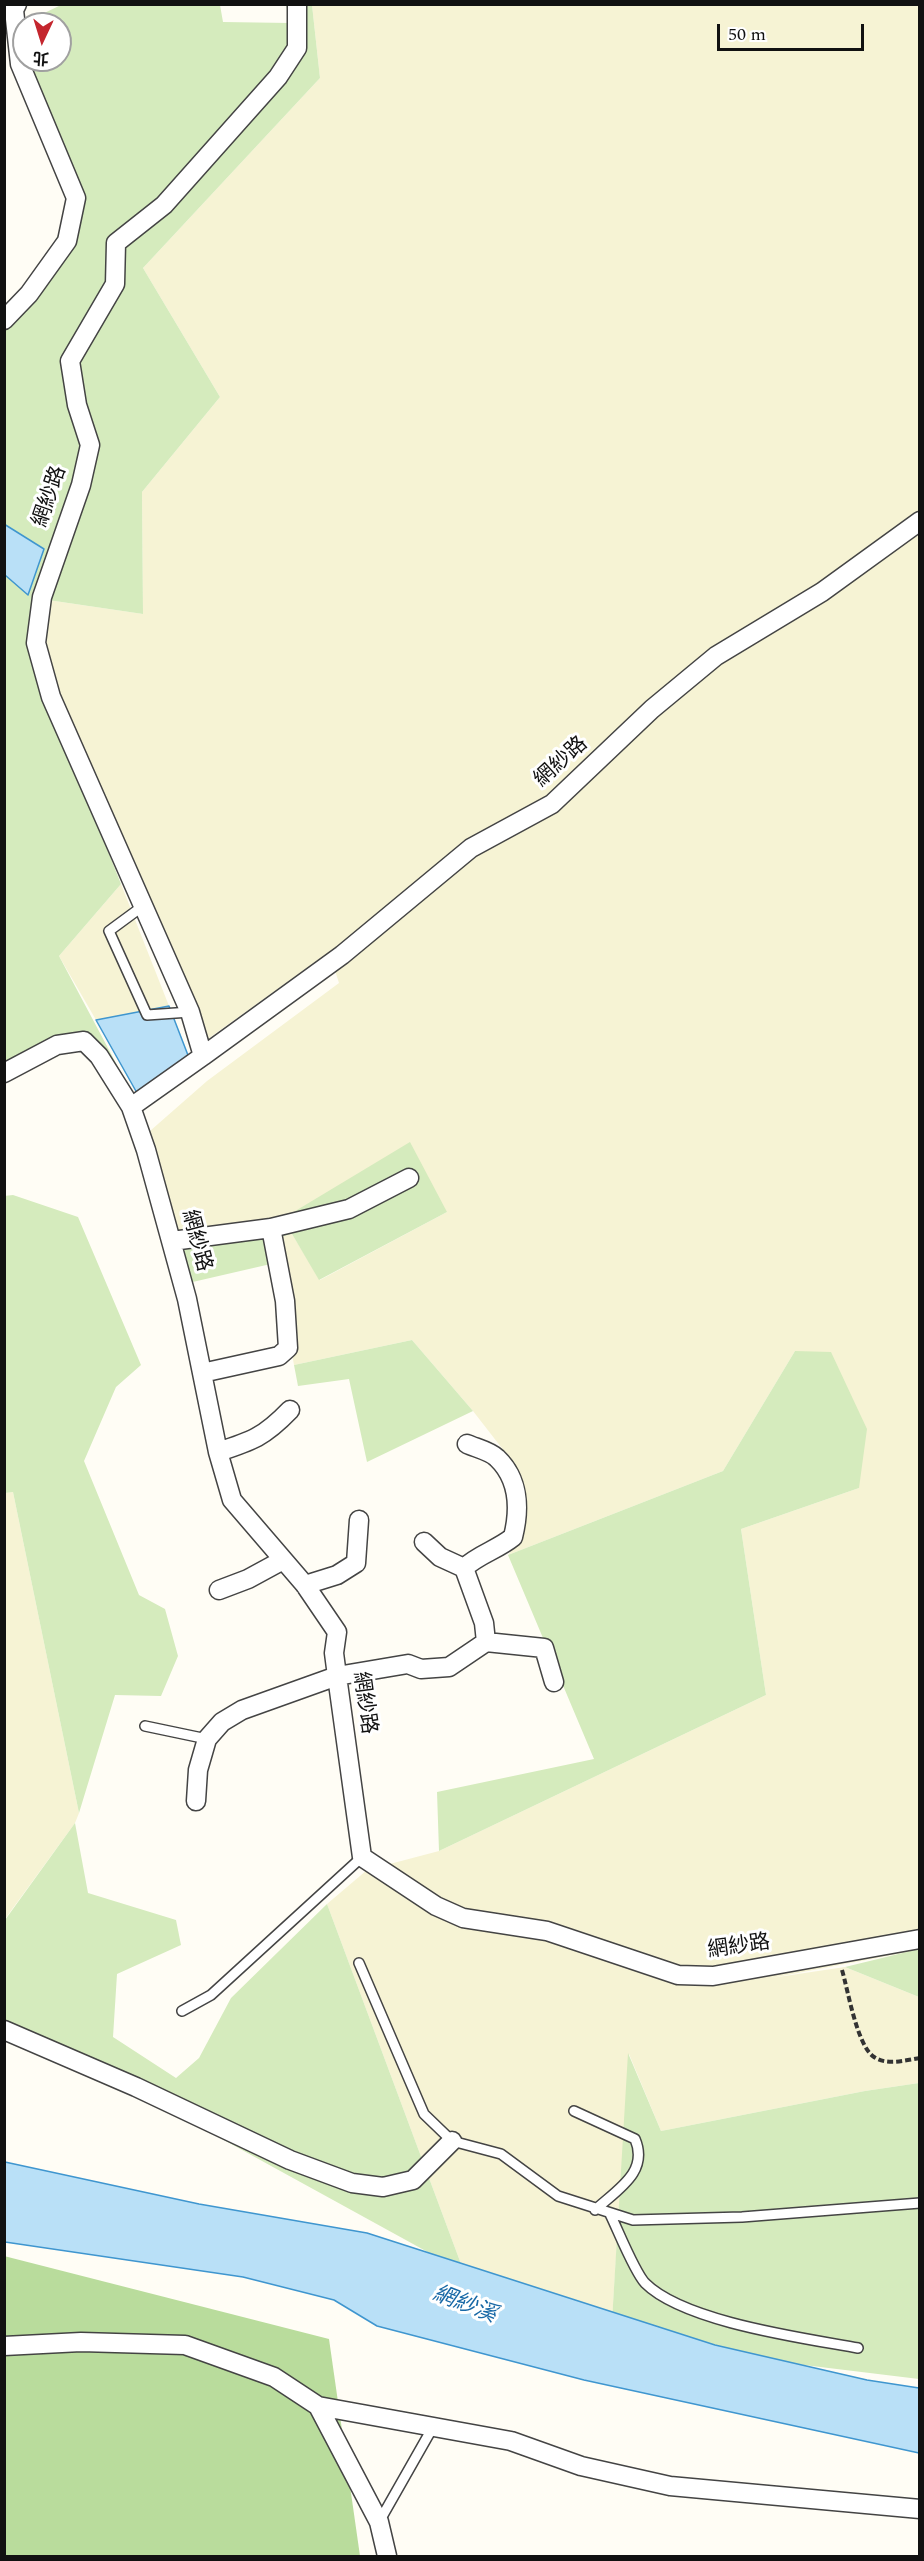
<!DOCTYPE html>
<meta charset="utf-8">
<style>
body{margin:0}
#map{position:relative;width:924px;height:2561px;overflow:hidden;background:#fffdf5;font-family:Spectral,"Noto Sans TC",serif}
canvas{display:block}
.frame{position:absolute;inset:0;border:6px solid #111;pointer-events:none}
.north{position:absolute;left:12px;top:12px;width:60px;height:60px;box-sizing:border-box;background:#fff;border:2px solid #a0a0a0;border-radius:50%;rotate:184deg;font-size:16px;font-weight:700;line-height:24px;text-align:center;color:#111}
.north::after{content:'';display:block;margin:auto;width:21px;height:27px;background:#c4262e;clip-path:polygon(50% 0,100% 100%,50% 72%,0 100%)}
.scale{position:absolute;left:717px;top:24px;width:147px;height:27px;box-sizing:border-box;border:3px solid #111;border-top:0;padding-left:8px;font-size:18px;line-height:21px;white-space:nowrap;color:#111;-webkit-text-stroke:4px #fff;paint-order:stroke}
</style>
<div id="map">
<canvas width="924" height="2561"></canvas>
<div class="frame"></div>
<div class="north">北</div>
<div class="scale">50 m</div>
</div>
<script>
const c = document.querySelector('canvas').getContext('2d');
c.lineJoin = 'round';
function fill(path, color) {
  c.fillStyle = color;
  c.fill(path, 'evenodd');
}
function stroke(path, color, width, dash) {
  c.strokeStyle = color;
  c.lineWidth = width;
  c.lineCap = dash ? 'butt' : 'round';
  c.setLineDash(dash || []);
  c.stroke(path);
}
function drawText(font, color, halo, rows, align = 'center') {
  c.font = font + ' Spectral,"Noto Sans TC",serif';
  c.lineWidth = 6;
  c.setLineDash([]);
  c.textBaseline = 'middle';
  c.strokeStyle = halo;
  c.fillStyle = color;
  for (const [text, x, y, turn = 0] of rows) {
    c.save();
    c.translate(x, y);
    c.rotate((+turn || 0) * Math.PI / 180);
    c.textAlign = isNaN(turn) ? turn : align;
    if (halo) c.strokeText(text, 0, 0);
    c.fillText(text, 0, 0);
    c.restore();
  }
}
fill(new Path2D(`
 M312 5H919V1950L771 1978 845 1967 919 1997V2083L865 2091 661 2131 629 2054 612 2321 464 2272 327 1904 367 1870 439 1851 766 1695 741 1529 859 1488 795 1351 723 1471 508 1555 517 1543 523 1489 508 1456 473 1411 412 1340 294 1365 275 1263 263 1241 292 1234 320 1280 447 1212 282 1219 178 1247 150 1131 207 1081 339 983 329 952 205 1041 39 646 48 600 143 614 142 492 220 397 143 268 320 78Z
 M121 884 169 1006 96 1020 59 956Z
 M13 1492 79 1813 75 1823 5 1919 4 1493Z`), '#f6f3d4');
fill(new Path2D(`
 M61 5H220L223 22 290 23 286 5H312L320 78 143 268 220 397 142 492 143 614 48 600 39 645 48 701 121 884 59 956 142 1112 109 1089 83 1050 69 1051 5 1080 4 320 29 294 76 198 26 60H60V24H24L13 28Z
 M410 1142 447 1212 319 1280 292 1234 263 1241 275 1263 184 1284 178 1247 282 1219Z
 M13 1195 78 1217 141 1365 116 1387 84 1461 139 1595 165 1609 178 1656 161 1696 115 1695 79 1813 13 1492 5 1493 4 1196Z
 M412 1340 473 1411 367 1462 349 1379 298 1386 294 1365Z
 M795 1351 831 1352 867 1429 859 1488 741 1529 766 1695 439 1851 437 1792 594 1759 508 1555 723 1471Z
 M75 1823 88 1893 176 1920 181 1945 117 1974 113 2037 176 2078 199 2058 231 1998 327 1904 464 2272 31 2034 5 2028V1920Z
 M919 1949V1997L845 1967Z
 M628 2053 661 2131 865 2091 919 2083V2379L730 2356 612 2321Z`), '#d5ebbd');
fill(new Path2D(`
 M4 2256 329 2339 360 2556H5Z`), '#b9dc9c');
const water = new Path2D(`
 M4 524 44 549 28 595 5 575Z
 M169 1006 191 1063 137 1093 96 1020Z
 M5 2162 199 2204 367 2233 715 2345 867 2380 919 2388V2453L584 2380 377 2326 334 2300 243 2277 5 2242Z`);
fill(water, '#b9e0f7');
stroke(water, '#3f96cf', 1.5);
const lane = new Path2D(`
 M143 906 109 931 147 1015 190 1012
 M145 1726 207 1739
 M359 1963 424 2114 452 2141 501 2154 558 2196 633 2220 742 2217 920 2203
 M182 2011 211 1995 362 1857
 M574 2111 635 2139C649 2172 618 2189 595 2210
 M610 2214C618 2230 634 2271 645 2283 684 2322 803 2338 858 2348
 M379 2522 433 2427`);
const street = new Path2D(`
 M4 320 29 294 67 241 76 198 20 64 14 10 17 4
 M203 1056 342 955 471 848 552 804 652 709 716 656 822 592 920 521
 M4 1073 57 1045 84 1041 99 1056 131 1107 146 1150 187 1299 218 1452 232 1500 305 1585 337 1632 334 1653 337 1676 362 1857 436 1906 463 1918 547 1931 678 1975 713 1976 920 1939
 M131 1107 203 1056 190 1012 51 697 36 643 42 597 81 485 90 445 77 405 70 361 115 284 116 243 164 205 278 77 297 48V4
 M172 1241 271 1228 349 1209 409 1178
 M202 1373 279 1356 288 1348 285 1301 271 1228
 M218 1452C252 1441 264 1437 290 1410
 M424 1542 440 1557 464 1568
 M305 1585 337 1575 356 1563 359 1520
 M219 1590 248 1579 283 1560
 M486 1642 544 1648 554 1682
 M196 1801 198 1770 207 1739 222 1722 242 1710 337 1676 408 1664 421 1669 449 1667 486 1642 484 1623 464 1568C479 1554 497 1550 513 1537 520 1509 519 1479 497 1458 490 1451 476 1448 467 1444
 M4 2030 136 2087 290 2160 352 2183 383 2187 413 2180 452 2141
 M4 2346 81 2342 185 2345 274 2377 318 2406 511 2441 581 2466 670 2486 920 2509
 M318 2406 379 2522 387 2556`);
stroke(lane, '#444', 12);
stroke(street, '#444', 21);
stroke(new Path2D(`
 M842 1970C848 1990 857 2046 874 2057 887 2066 906 2060 920 2058`), '#333', 4, [6, 3]);
stroke(lane, '#fff', 9);
stroke(street, '#fff', 18);
drawText('21px', '#111', '#fff', [
 ["網紗路",51,497,-71],
 ["網紗路",562,763,-42],
 ["網紗路",195,1241,75],
 ["網紗路",363,1703,82],
 ["網紗路",739,1948,-8]
]);
drawText('italic 22px', '#1768a6', '#fff', [
 ["網紗溪",464,2306,21]
]);
</script>
